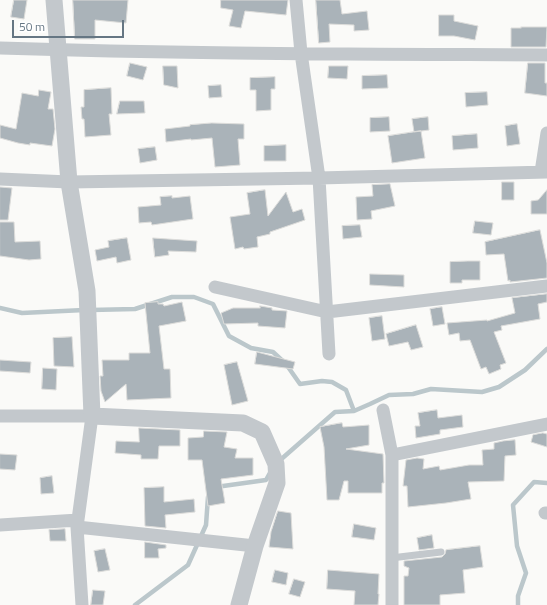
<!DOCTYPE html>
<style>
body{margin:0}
#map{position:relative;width:547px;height:605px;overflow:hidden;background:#fafaf8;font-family:"Titillium Web",sans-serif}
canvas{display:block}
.scale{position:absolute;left:12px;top:20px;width:112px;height:18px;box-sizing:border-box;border:2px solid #657683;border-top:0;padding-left:5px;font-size:12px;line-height:14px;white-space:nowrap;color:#657683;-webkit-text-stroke:3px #fff;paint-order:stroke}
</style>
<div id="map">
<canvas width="547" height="605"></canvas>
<div class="scale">50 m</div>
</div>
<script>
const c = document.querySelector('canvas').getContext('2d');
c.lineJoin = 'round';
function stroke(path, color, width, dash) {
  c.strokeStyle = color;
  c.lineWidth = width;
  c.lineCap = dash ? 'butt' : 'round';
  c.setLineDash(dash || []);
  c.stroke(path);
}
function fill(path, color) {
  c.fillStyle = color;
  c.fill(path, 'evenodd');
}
stroke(new Path2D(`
 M0 308 22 313 84 310
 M91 310 135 309 172 297H194L213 304 229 336 251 348 273 352 286 364 300 384 322 381 332 382 346 390 354 411 370 404 389 395 413 394 431 389 482 392 499 387 525 370 547 349
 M278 462 335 412 354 411
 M216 487 266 480 271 471
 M135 605 188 565 206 525 208 497
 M518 605V596L526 573 517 546 513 505 534 482 547 483`), '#bbc7cb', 4.5);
const building = new Path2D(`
 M14 0H27L24 19 11 17Z
 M73 0H128L126 23 95 20V39H75Z
 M221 0H288L286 15 245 11 241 28 229 26 233 10 221 8Z
 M316 0H340L342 14 367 11 369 30 354 31V25L329 24 330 42 319 43Z
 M439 15H454V21L478 26 475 40 454 36H439Z
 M521 27H547L546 47H511V28H521Z
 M130 63 147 67 143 80 127 76Z
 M528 63H545V83H547V96L525 93Z
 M163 66H177L178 88 164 85Z
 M329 66H348L347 79 328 78Z
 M387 75 388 88 362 89V76Z
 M275 77V89H271V110L256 111V90H250V78Z
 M221 85 222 97 209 98 208 86Z
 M111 88 112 114H109L111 135 85 137 84 119H82L81 107H84V90Z
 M39 90 51 92 48 109H53L55 129 52 146 30 143V145L18 143 0 138V125L16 129 22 93 38 96Z
 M487 92 488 105 466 107 465 93Z
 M120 101H144L145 113 117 114Z
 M389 117 390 131 370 132V118Z
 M428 117 429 130 414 132 412 119Z
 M212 123 244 124V139H238L240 165 215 167 212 138 191 140V139L166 142 165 129 190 126V125Z
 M517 124 520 144 507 146 505 126Z
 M421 131 425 158 392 163 388 136Z
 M477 134 478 148 453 150 452 136Z
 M286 145V161H264V146Z
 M155 147 157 160 140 163 138 149Z
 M502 182H514V200H502Z
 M390 184 395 206 371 211 372 219 357 220 356 197 373 196 372 185Z
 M0 187 12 188 8 220H0Z
 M265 190 268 216 286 192 293 212 302 209 305 220 270 232V234L257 237 258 247 244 249 243 247 235 249 230 217 250 214 247 193Z
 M547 190V214H531V201L538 200Z
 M172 196V198L190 196 193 219 152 225 151 222 139 223 138 207 161 205 160 197Z
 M475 221 493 223 491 235 473 233Z
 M0 222H14L15 242 40 241 41 259 29 260 0 256Z
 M360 225 362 237 343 239 342 226Z
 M540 230 547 263V278L510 282V280L508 281 504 254 486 255 485 242Z
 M127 238 131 260 117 263 116 257 97 261 95 250 109 247 108 241Z
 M153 238 197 241 196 252 168 251 169 255 155 257Z
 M468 261H480V280H462V283H450V262Z
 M370 274 404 275V287L370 285Z
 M547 294V302L538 304 540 319 501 326 502 330 494 332 506 363 500 365 501 369 489 374 486 367 481 369 470 340 460 341 459 333 449 335 447 323 487 320V321L515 313 512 298Z
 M158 302V304H163L164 306 182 302 186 321 159 326 164 369H170L171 398 127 400 126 384 105 402 101 391 100 376H103L102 360H129V353H150L145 303Z
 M260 306 272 308V310L287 311 285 328 258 326V323L224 324 221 313 233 308H260Z
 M442 307 445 324 433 326 430 309Z
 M382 316 385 339 372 341 369 318Z
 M416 325 423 347 411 350 408 342 389 346 386 334Z
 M72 337 74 367 54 366 53 338Z
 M257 352 295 362 293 369 255 364Z
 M0 360 31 362 30 373 0 371Z
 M237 362 248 401 232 405 224 365Z
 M43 368 57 369 56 390 42 389Z
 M437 410 438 418 462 415 463 427 440 430V434L416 438 415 426H420L418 413Z
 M342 423 343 427 369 425V445L346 449 383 454 384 483H382V493H348V481H344L339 500H327L324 447 320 427Z
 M139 428 180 430V446H159L158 459H141V455L115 453 116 441 139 442Z
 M204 431 227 432 224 447 237 449 235 458H253V475L221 479 225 503 208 506 202 460H188V438L203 437Z
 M543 433 547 434V447L531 442 533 435Z
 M515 440 516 455 505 456 504 481 468 482 471 499 446 503 408 507 407 486H403L406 460 417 458 424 459 423 469 439 466 440 470 469 465H483L482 450 494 449V443L503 441Z
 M0 454 17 455 15 470 0 469Z
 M52 476 54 493 41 494 40 478Z
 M164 487V502L194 499 195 512 165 515 166 528 145 526 144 488Z
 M278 511 291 513 293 549 269 547 271 532Z
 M354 524 376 528 374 540 352 537Z
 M65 529 66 541H50L49 530Z
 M432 535 434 548 419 550 417 538Z
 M145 542 166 545V548L158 549 159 558H145Z
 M480 546 483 567 463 570 465 593 440 595V605H404V576H408L409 568 404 566V561L442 557 445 554 446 550Z
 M105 549 110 570 98 572 94 551Z
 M275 570 288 573 286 585 272 582Z
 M328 570 379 574 378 594H379L378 605H354L355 591 327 589Z
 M294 579 305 582 300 597 289 594Z
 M93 590 105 591 103 605H91Z`);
fill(building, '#aab3b9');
stroke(building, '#dcdcda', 1);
stroke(new Path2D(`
 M391 558 441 552`), '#c3c8cc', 7);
stroke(new Path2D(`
 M296 0 301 53 319 178 329 354
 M0 48C182 54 365 54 547 55
 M541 172 547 133
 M0 179 69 182 319 178 547 172
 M215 287 327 312 547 286
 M383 410 392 455V605
 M0 416H92L77 527 82 605
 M392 455 547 424
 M545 513H547
 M0 525 78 520
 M77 527 255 546`), '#c3c8cc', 13);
stroke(new Path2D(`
 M54 0 69 182 87 291 92 416 243 423 262 432 276 464 277 483 255 546 239 605`), '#c3c8cc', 17);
</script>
